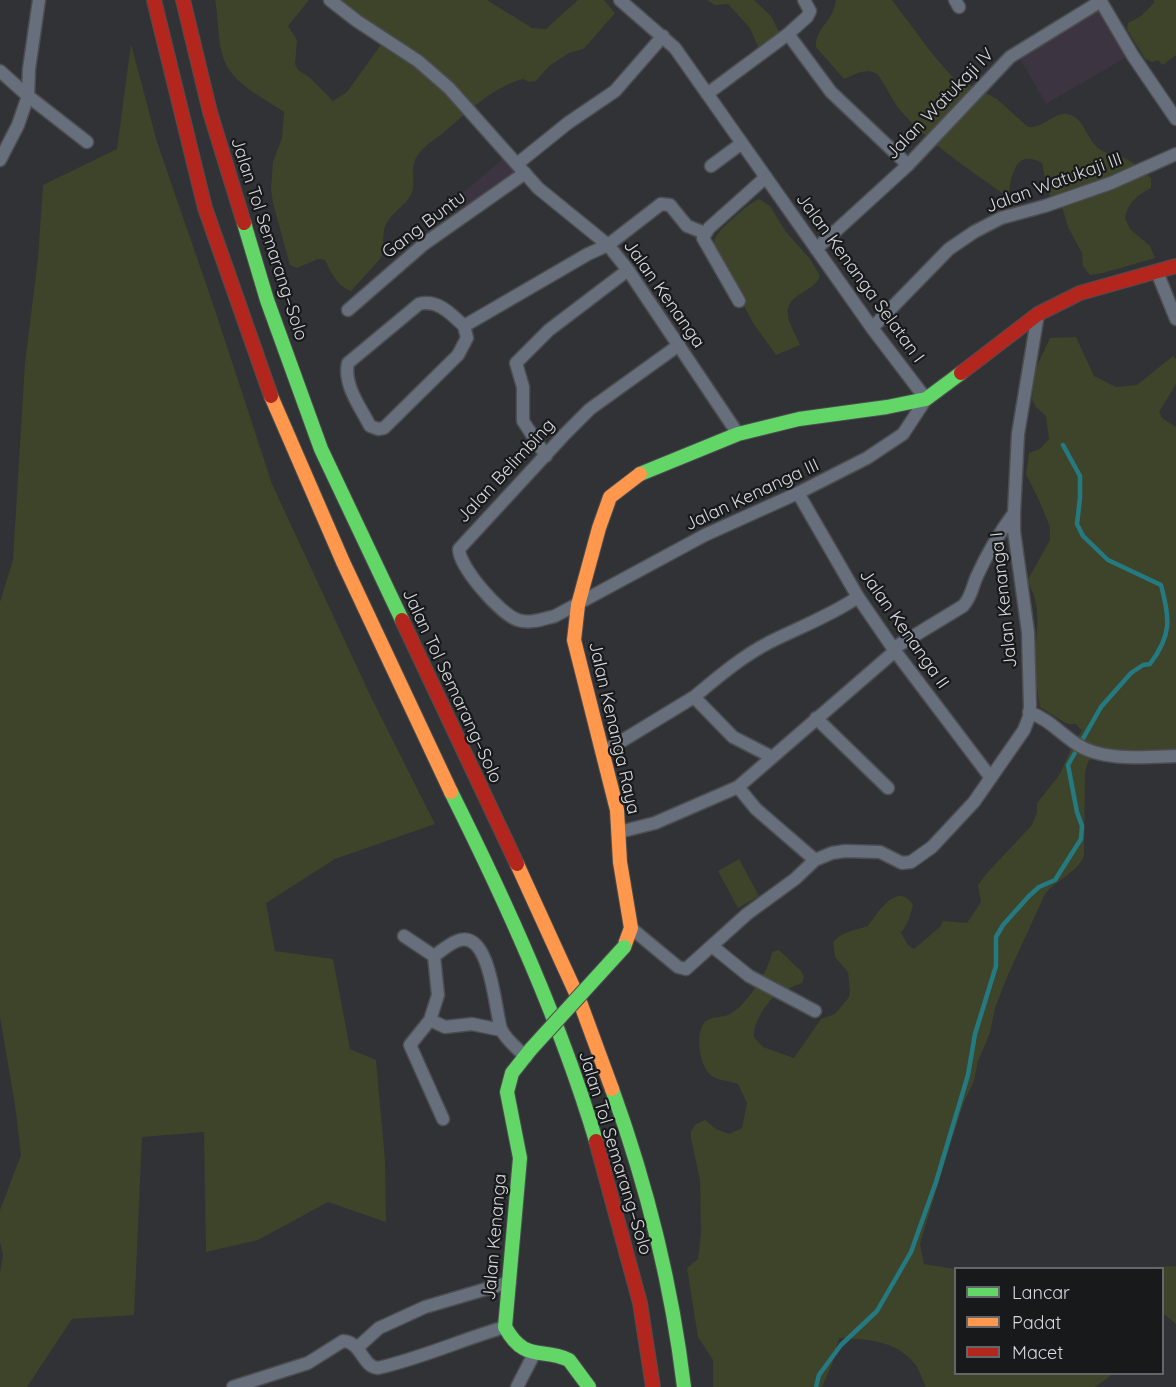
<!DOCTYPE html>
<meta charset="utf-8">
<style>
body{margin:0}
#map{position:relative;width:1176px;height:1387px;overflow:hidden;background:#303235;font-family:Quicksand,sans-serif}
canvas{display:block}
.legend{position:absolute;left:954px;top:1267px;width:210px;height:108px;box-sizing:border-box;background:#18191b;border:2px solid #656669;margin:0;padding:8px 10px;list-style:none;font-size:18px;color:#d9dadd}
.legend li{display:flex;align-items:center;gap:12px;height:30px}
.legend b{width:30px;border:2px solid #656669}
</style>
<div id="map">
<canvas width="1176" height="1387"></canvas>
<ul class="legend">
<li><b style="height:8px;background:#63d668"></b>Lancar</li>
<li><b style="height:8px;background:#ff974d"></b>Padat</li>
<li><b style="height:8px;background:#b3261e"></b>Macet</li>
</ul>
</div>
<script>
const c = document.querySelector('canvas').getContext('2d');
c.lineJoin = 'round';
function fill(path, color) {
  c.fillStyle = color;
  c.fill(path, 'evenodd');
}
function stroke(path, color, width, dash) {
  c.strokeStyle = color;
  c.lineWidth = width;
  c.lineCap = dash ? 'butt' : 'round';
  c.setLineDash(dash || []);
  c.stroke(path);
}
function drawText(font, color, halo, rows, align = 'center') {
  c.font = font + ' Quicksand,sans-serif';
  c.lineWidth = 4.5;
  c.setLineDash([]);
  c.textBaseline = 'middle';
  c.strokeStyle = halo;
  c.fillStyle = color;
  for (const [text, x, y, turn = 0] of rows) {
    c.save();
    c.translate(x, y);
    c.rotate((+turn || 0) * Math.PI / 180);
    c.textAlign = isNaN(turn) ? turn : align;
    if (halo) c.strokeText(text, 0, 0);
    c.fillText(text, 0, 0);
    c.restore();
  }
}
fill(new Path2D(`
 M1098 5 1128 56 1046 104 1016 52Z
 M505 157 518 172 471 211 459 196Z`), '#3d3442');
fill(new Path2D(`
 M215 0H309L288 26 297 40 295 64 298 70 310 78 333 101 347 92 388 35 340 0H487L532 28 546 29 578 0H604L615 13 589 43 583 49 569 53 549 66 536 81 529 82 523 79C491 88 468 112 443 133 433 141 423 146 416 158 409 171 418 186 409 198 401 209 386 217 384 231 382 241 385 249 381 258L351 291C337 286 331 273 325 260L318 259 297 268 290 265 273 203 271 189 273 162 282 138 284 112C264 98 233 84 224 60 217 42 219 19 215 0Z
 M707 0H754L771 16 779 32 766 47 759 49 750 28 728 4 715 5Z
 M836 0H892L934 56 958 83 972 86 997 99 1028 127C1043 129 1054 112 1067 114 1083 117 1085 134 1095 145 1105 156 1113 152 1124 158 1134 162 1142 171 1151 178V188C1138 195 1128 202 1125 218L1130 229 1150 246 1155 258 1103 273 1090 275 1083 266 1082 253 1068 227 1063 210 1048 193 1042 163C1016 149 1012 173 1009 192L1002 193C967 168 928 142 900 110 891 99 886 85 877 74 866 67 854 75 844 79L816 47C815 33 825 26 831 15 834 10 835 5 836 0Z
 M1154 0H1176V55L1163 65 1158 60 1152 62 1145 59 1127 29 1128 23 1141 16 1154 3Z
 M131 44 157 142 215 310 272 484 370 695 435 824 335 859 266 903 275 951 333 959 350 1049 376 1060 385 1160 386 1222 328 1202 258 1240 206 1252 204 1132 142 1137 134 1315 72 1319 27 1387H0V1273L3 1255 0 1242V1210L21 1155 15 1105 0 1017V602L13 560 25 363 38 258 43 185 117 149Z
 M759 199 770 206 786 232 810 259 820 276C814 293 786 293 788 314 788 324 797 336 800 345L776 355 753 323 715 250C714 244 713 240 717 235 723 226 749 203 759 199Z
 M1076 337 1094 376 1116 387 1137 385 1173 356 1176 359V384L1159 412 1162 418 1176 427V749C1150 755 1126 752 1100 747L1088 762 1085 772 1084 856C1077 873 1056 880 1045 894L1007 977 995 1008 990 1033 978 1061 974 1081 964 1102 951 1142 920 1244 924 1264 955 1269 956 1374H1113L1095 1387H926C922 1379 919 1368 913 1362 895 1340 865 1339 839 1338L832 1364 822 1387H713V1360L698 1337 687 1268 698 1259 701 1233 700 1180 691 1138V1131L695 1125 705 1120 716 1129 729 1134 742 1128 747 1103 738 1084C730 1081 720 1081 712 1076 699 1068 694 1030 706 1021 712 1016 720 1018 728 1015 745 1008 769 971 772 952L779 950 801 971 804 977 802 983C793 987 782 990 776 995 765 1004 753 1024 754 1037L763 1047 794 1058 821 1019 835 1014 849 997 850 991 848 972 835 957 833 942C843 931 855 930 868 926 877 913 898 880 913 905L908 922 901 933 908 945 914 949 940 927 943 921 967 923 981 902 978 885 987 873 1032 825 1037 813V803L1060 774 1075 740 1082 731 1076 724H1067L1040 707C1038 694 1036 682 1035 669 1034 639 1045 609 1027 581L1050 540V527L1039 500 1026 474 1029 453 1040 449 1049 439 1046 416 1036 407 1032 400 1035 370 1050 338Z
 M739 859 759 896 738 908 718 871Z
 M1176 1266V1324L1163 1313 1162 1268H1125Z`), '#3d442a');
stroke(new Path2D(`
 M816 1387 819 1375 841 1345 877 1311 911 1252 936 1182 968 1075 975 1034 996 966V937L1003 925 1029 896 1039 887 1055 880 1081 839 1082 826 1077 812 1068 765 1101 707 1131 673 1143 665 1150 664C1172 635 1170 618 1161 585L1108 560 1083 536 1077 524 1080 498V476L1063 445`), '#257a82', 4.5);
const street = new Path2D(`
 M330 0 357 21 418 61 449 88 538 188 608 245 628 270 738 434
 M620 0 675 48 872 328 926 399 903 434 867 458 798 493 705 535 555 616C543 619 530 624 518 620 501 615 459 567 459 549L565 434 590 409 679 345
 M955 0 959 7
 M1100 0 1133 56 1176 119
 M788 34 807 17 810 11 804 0
 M0 71 28 96 87 142
 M707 94 788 34 831 92 908 165
 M0 160 18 125 28 96 29 69 39 0
 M517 164 568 123 615 91 663 36
 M711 166 742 143
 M816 249 908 165 1010 57 1101 1
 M1157 272 1176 319
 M739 301 703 238 709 228 766 177
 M348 310 424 244 525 173
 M464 326 467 338 458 355 384 428 378 429 370 426C361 408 343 385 348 363L419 304C438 299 451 314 464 326L588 254 608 245 661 204 670 205 687 226 705 233
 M872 328 949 249 974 232 1001 218 1045 206 1111 183 1176 154
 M546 456 523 421V387L516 363 549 330 628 270
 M798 493 858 597 895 651 991 778
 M894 648 963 606C972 596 972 587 977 576 987 554 1000 532 1014 513
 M694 697C718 677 741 657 770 642 800 627 830 616 858 597
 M1029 712C1048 719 1059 732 1075 743 1101 762 1146 757 1176 756
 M816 718 888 788
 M602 753 694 697 733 737 772 757
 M738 787 756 809 815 860
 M619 832 655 823 738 787 895 651
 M631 928 678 967 686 969 747 914 795 879 815 860 832 853 845 851 880 852 902 863 911 862 932 847 974 802 1024 730 1029 717 1030 706 1028 632 1014 531V513L1018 434 1038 314
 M404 936 434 956 438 995 430 1020 445 1027 472 1024 501 1030
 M712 946 749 976 815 1011
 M434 956C441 951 449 944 457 941 491 927 495 1012 501 1029 505 1039 518 1049 526 1057
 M430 1020 410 1045 443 1119
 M358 1347 379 1328 425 1307 510 1282
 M233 1387 308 1363 343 1341C362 1342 362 1367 378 1368 422 1358 463 1339 505 1327
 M517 1387 534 1354`);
const fast = new Path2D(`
 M244 223 267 300 321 449 402 620
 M640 474 738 434 799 419 887 407 926 399 961 373
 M451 792C507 904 560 1021 596 1141
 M531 1049 512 1073 507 1092 520 1158 505 1327C525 1363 541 1347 569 1360L589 1387
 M612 1089C646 1183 672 1287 684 1387`);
const slow = new Path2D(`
 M271 396 343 562 451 792
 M517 864 580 1002 612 1089
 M624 947 631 928 620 862 617 810 574 640 578 605 599 528 610 497 640 474`);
const jam = new Path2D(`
 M154 0 205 208 271 396
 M183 0 210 112 244 223
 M961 373 1038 314 1080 293 1176 266
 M402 620 517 864
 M596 1141 640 1303 653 1387`);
stroke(street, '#4c4d4f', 15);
stroke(fast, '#4c4d4f', 16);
stroke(slow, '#4c4d4f', 16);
stroke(jam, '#4c4d4f', 16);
stroke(street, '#666f7b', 12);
stroke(fast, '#63d668', 14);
stroke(slow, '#ff974d', 14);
stroke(jam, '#b3261e', 14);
const fastBridge = new Path2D(`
 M531 1049 624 947`);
stroke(fastBridge, '#4c4d4f', 16, []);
stroke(fastBridge, '#63d668', 14);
drawText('18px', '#d9dadd', '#18191b', [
 ["Jalan Watukaji IV",940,104,-46],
 ["Jalan Watukaji III",1054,183,-20],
 ["Gang Buntu",424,225,-37],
 ["Jalan Tol Semarang–Solo",269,239,72],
 ["Jalan Kenanga Selatan I",860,278,54],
 ["Jalan Kenanga",664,294,55],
 ["Jalan Belimbing",506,471,-47],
 ["Jalan Kenanga III",752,495,-25],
 ["Jalan Kenanga I",1004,600,-96],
 ["Jalan Kenanga II",904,629,55],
 ["Jalan Tol Semarang–Solo",452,686,65],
 ["Jalan Kenanga Raya",614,728,77],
 ["Jalan Tol Semarang–Solo",615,1153,73],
 ["Jalan Kenanga",495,1237,-85]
]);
</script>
